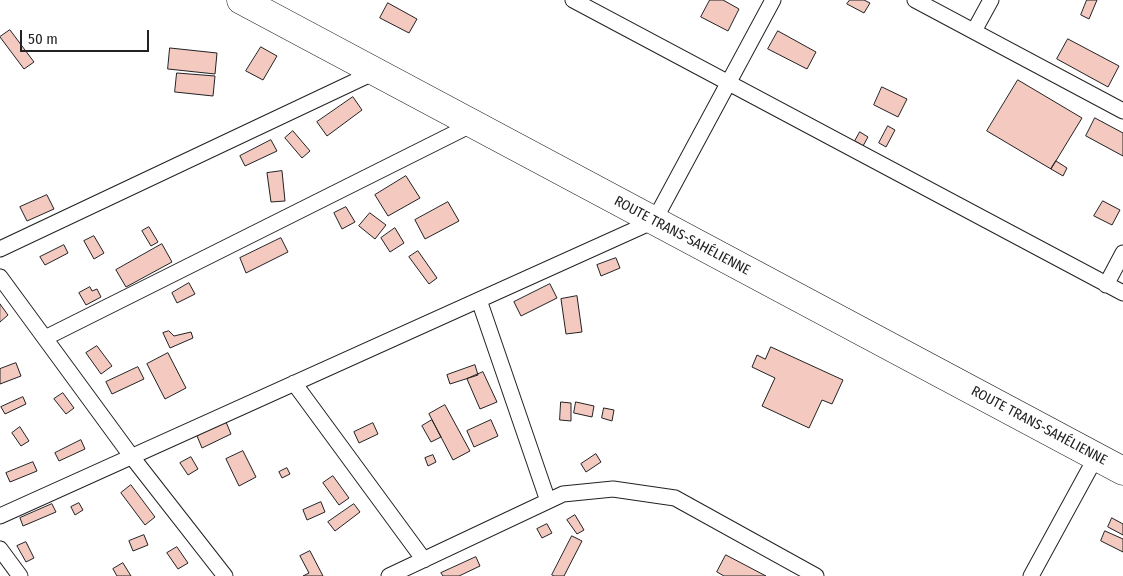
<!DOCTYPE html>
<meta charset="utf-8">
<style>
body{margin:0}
#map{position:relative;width:1123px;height:576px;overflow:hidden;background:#fff;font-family:"Fira Sans Condensed",sans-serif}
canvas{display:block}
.scale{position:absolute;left:20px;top:30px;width:129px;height:22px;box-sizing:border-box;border:2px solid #222;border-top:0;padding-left:6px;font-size:15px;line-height:18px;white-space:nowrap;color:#222;-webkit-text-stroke:4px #fff;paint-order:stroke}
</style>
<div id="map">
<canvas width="1123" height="576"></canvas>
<div class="scale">50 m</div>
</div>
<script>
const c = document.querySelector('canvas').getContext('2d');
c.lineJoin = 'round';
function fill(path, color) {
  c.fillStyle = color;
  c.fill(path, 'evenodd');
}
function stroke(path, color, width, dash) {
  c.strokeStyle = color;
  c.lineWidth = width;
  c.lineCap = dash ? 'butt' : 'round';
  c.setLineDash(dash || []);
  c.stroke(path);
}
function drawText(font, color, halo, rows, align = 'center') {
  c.font = font + ' "Fira Sans Condensed",sans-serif';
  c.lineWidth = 4;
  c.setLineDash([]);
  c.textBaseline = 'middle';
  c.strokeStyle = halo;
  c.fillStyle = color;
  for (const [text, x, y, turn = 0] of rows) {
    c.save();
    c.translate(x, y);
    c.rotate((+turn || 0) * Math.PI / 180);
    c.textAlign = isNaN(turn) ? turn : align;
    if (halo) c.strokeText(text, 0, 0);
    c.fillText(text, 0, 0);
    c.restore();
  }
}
const building = new Path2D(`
 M710 0H723L739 9 728 31 701 17Z
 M850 0H864L870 3 864 13 847 4Z
 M1087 0H1097L1089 19 1081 15Z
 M388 3 417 19 409 33 380 18Z
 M10 30 34 62 24 69 0 37Z
 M778 31 816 52 807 69 768 49Z
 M1068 39 1119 66 1108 87 1057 59Z
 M261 47 277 56 263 80 246 71Z
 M170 48 217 53 215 74 168 69Z
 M177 73 215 76 213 96 175 92Z
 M1018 80 1082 118 1051 169 987 131Z
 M882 87 907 99 898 117 874 105Z
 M353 97 362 110 327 136 317 122Z
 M1095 118 1123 133V156L1086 136Z
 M888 126 895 130 886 147 879 143Z
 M293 131 310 151 302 158 285 138Z
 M860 132 868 137 863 146 855 141Z
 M271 140 277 151 245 166 240 156Z
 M1056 161 1067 168 1063 176 1051 169Z
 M282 171 285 201 271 202 267 173Z
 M406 176 420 198 388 216 375 195Z
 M47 195 54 209 27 221 20 207Z
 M1103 201 1120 210 1112 225 1094 216Z
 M448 202 459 221 425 239 415 220Z
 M346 207 355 222 342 229 334 213Z
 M370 213 386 225 375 239 359 226Z
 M149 227 158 242 151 246 142 231Z
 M395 228 404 243 390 252 381 238Z
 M94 236 104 253 94 259 84 241Z
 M281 238 288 252 246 273 240 258Z
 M162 244 172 262 126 287 116 270Z
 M64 245 68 253 45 265 40 257Z
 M418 251 437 278 429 284 409 257Z
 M616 258 620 268 601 276 597 265Z
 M189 283 195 294 177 303 172 293Z
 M550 284 557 298 521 316 514 302Z
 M90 287 92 291 97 289 101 297 86 305 79 293Z
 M577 296 582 332 566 334 561 299Z
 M0 304 8 315 0 322Z
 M169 331 174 336 191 332 193 338 170 348 163 333Z
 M97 346 112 366 101 374 86 353Z
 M771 347 843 380 832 404 822 400 809 428 762 406 775 378 752 367 757 355 765 359Z
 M168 353 186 388 165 399 147 364Z
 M16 363 21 376 0 384V369Z
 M475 365 478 375 450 384 447 375Z
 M138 367 144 379 112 394 106 382Z
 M483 372 497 402 480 409 467 379Z
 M63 393 74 408 66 414 54 399Z
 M23 397 26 404 5 414 1 407Z
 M561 402 571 403V421L560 420Z
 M576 402 594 406 592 417 574 413Z
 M445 405 470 451 453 460 429 414Z
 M604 408 614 410 612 421 602 418Z
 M432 420 441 437 431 442 422 426Z
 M491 420 498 436 474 447 467 431Z
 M226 422 231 434 202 448 197 436Z
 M373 423 378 434 359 443 354 432Z
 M20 427 29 441 21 446 12 433Z
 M81 440 85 449 59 461 55 453Z
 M243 451 256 477 239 486 226 459Z
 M596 454 601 462 586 472 581 464Z
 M433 455 436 462 428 466 425 458Z
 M191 457 198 469 188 475 180 463Z
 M33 462 37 471 10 482 6 473Z
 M287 468 290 474 282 478 279 472Z
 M333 476 349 498 339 505 323 483Z
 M131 485 155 517 145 525 121 493Z
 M321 502 325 512 307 520 303 510Z
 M79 503 83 510 75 515 71 507Z
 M52 504 56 512 23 526 20 518Z
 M354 504 360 512 335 531 328 522Z
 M575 515 584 530 577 534 567 520Z
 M1112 518 1123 524V535L1108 527Z
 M547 524 552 533 542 538 537 529Z
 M1105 531 1123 539V552L1101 541Z
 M144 535 148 545 133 551 129 541Z
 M572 536 582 541 564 576H554L552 575Z
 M26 542 34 558 26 562 17 546Z
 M177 547 188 563 178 569 167 553Z
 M310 551 323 576H303L309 573 300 556Z
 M726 555 766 576H724L717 572Z
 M476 557 480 566 459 576H443L441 573Z
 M123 563 131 576H117L113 569Z`);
fill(building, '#f3c9c0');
stroke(building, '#222', 1);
const street = new Path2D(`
 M573 0 1123 293
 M915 0 1123 111
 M974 31 991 0
 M0 249 375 72
 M0 277 132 457 225 576
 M1106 285 1123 253
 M479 300 548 501
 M45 338 473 124
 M294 383 424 560
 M0 516 654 221 773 0
 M0 549 20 576
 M389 576 563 494 613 489 675 498 816 576
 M1031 576 1096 457`);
const highway = new Path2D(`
 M241 0 1123 471`);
stroke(street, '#222', 17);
stroke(highway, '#222', 29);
stroke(street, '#fff', 15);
stroke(highway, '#fff', 28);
drawText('14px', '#222', '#fff', [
 ["ROUTE TRANS-SAHÉLIENNE",682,236,28],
 ["ROUTE TRANS-SAHÉLIENNE",1039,426,28]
]);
</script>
